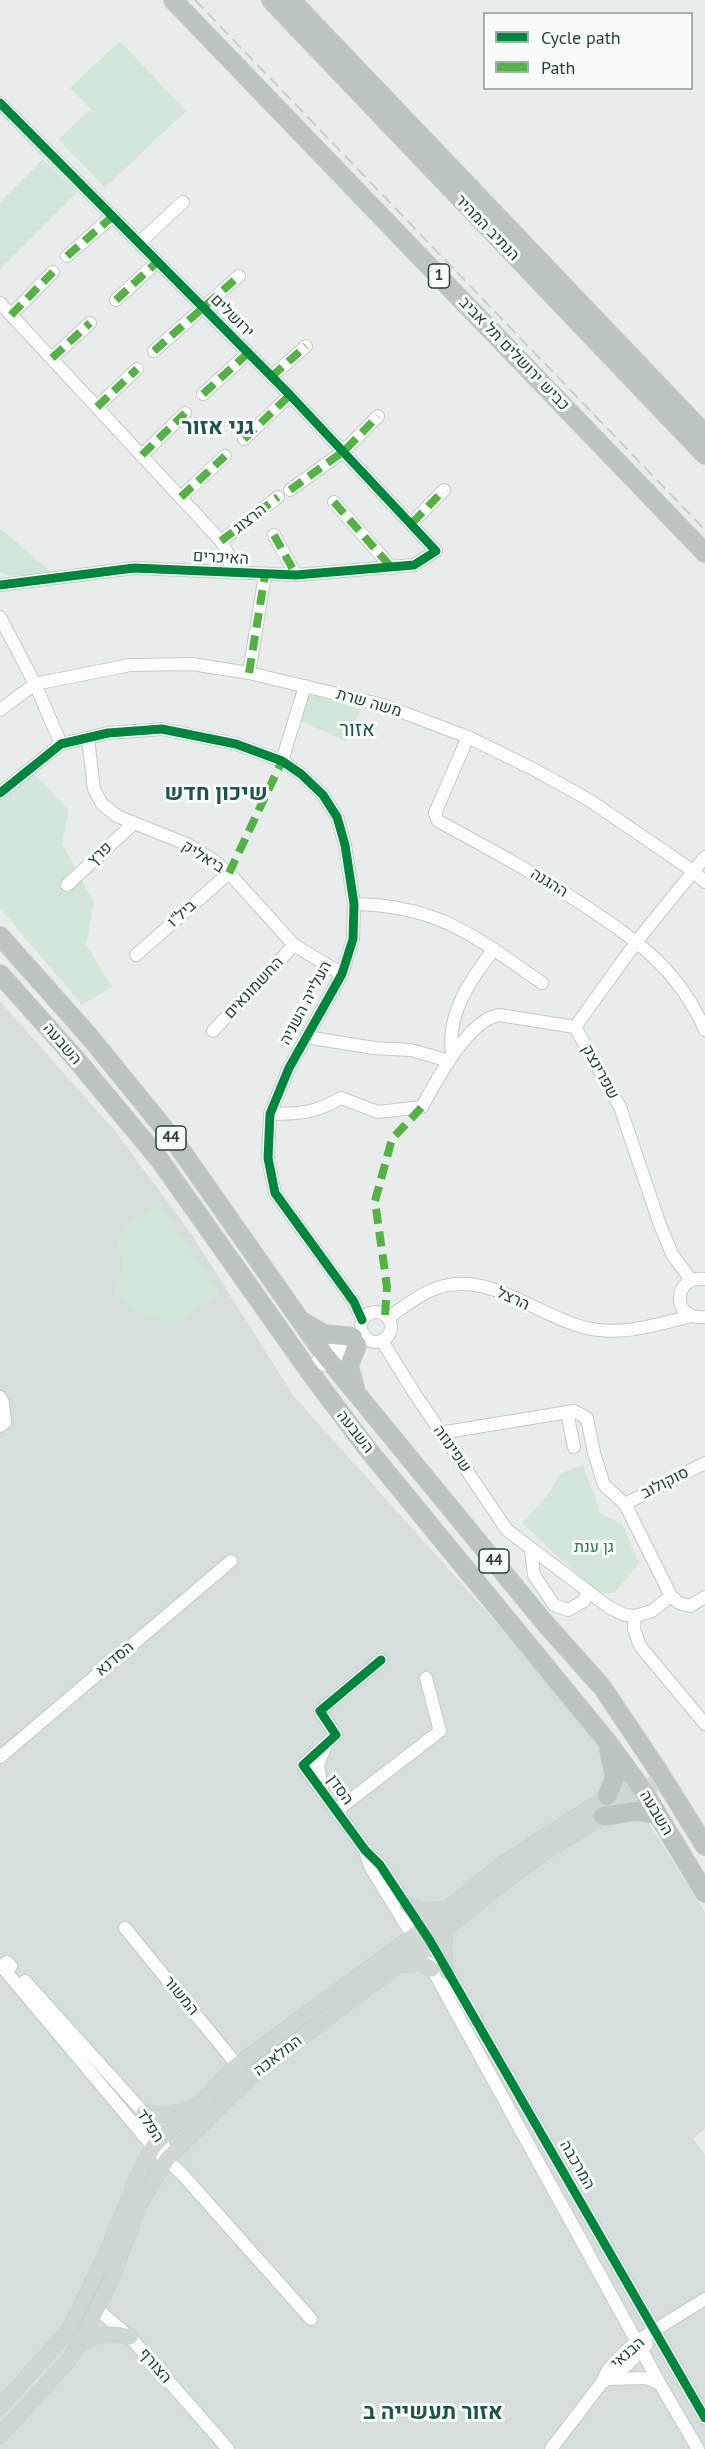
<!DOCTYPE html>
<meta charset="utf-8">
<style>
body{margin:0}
#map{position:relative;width:705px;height:2449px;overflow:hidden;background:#e8edeb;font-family:"PT Sans",sans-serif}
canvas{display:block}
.legend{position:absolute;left:483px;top:12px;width:210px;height:78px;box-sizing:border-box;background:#f7fbf9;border:2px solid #a3b1ad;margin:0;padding:8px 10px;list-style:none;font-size:18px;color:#24423a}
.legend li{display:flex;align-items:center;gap:12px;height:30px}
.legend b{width:30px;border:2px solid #a3b1ad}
</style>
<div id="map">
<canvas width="705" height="2449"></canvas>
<ul class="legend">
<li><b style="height:8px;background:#00873e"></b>Cycle path</li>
<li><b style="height:8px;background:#55b346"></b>Path</li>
</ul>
</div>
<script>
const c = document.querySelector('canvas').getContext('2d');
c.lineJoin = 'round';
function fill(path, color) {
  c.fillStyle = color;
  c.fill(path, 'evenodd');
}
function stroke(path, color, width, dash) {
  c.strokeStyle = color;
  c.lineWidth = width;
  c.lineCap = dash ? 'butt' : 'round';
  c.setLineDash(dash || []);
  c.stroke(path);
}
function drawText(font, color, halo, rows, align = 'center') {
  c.font = font + ' "PT Sans",Heebo,sans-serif';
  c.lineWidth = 6;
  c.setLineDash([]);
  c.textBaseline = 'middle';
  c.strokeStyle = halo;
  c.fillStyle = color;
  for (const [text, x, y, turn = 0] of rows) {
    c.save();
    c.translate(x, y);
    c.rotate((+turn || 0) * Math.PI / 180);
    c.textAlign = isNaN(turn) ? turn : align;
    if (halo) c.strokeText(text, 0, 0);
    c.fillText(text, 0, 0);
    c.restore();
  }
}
fill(new Path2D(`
 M0 1001 115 1131 192 1235 293 1395 584 1721 705 1912V2129L693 2138 705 2155V2449H0Z`), '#d6dedb');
fill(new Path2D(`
 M120 41 186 111 105 188 59 139 91 109 70 88Z
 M43 159 77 192 0 269V202Z
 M0 528 52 573 12 576 0 573Z
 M308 694 361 709 346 741 301 721Z
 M29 769 69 810 62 843 94 903 86 945 112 987 82 1005 0 908V793Z
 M160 1204 220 1294 175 1324 136 1312 112 1293 124 1274 118 1241 132 1221Z
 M583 1465 601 1514 622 1524 639 1563 615 1593H597L522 1523 547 1496 561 1473Z`), '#d1e6d8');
const minor = new Path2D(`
 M0 103 290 395 436 551 414 565 296 575 134 568 0 585
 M139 243 183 202
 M67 256 113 216
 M116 300 157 262
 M0 303 221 541 228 554 232 573
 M11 315 53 272
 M154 351 239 276
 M52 358 90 323
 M271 377 306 346
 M203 394 248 353
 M97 407 137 369
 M244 439 290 395
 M142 455 185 413
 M290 490 344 451 378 416
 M181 497 225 456
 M334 502 392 568
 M412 523 444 490
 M274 535 296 575
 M221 541 278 497
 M0 617 35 684 61 744
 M249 673 265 575
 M0 710 35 684 130 665 192 664 249 673 383 705 468 737 535 770 589 800 693 871 705 882
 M468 737 435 813 438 821C488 848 538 875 585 906 639 942 678 969 705 1030
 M88 739 94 789 102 804 117 816 189 845 213 860 229 873 294 945 342 974
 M282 761 305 686
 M0 793 61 744 108 733 162 729 236 744 282 761 301 774 323 795 337 817 345 845 354 904 353 939 342 974 289 1068 270 1114 268 1158 275 1193 354 1302 362 1320
 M67 885 133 824
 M354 904C438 905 476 937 542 983
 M136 955 229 873
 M213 1031 294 945
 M306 1037 374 1048 411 1050 449 1061
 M452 1054C446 1014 471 979 494 949
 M270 1114C300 1114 315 1113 341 1098L378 1112 422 1107C436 1081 468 1020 499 1015L575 1027
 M705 1279C672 1275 671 1321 705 1317
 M691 1280 672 1254 660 1225 620 1107 575 1027 637 941 705 857
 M361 1327a15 15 0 1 1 30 0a15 15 0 1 1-30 0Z
 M388 1318C405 1306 423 1291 444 1286 492 1274 537 1315 583 1327 619 1337 656 1325 691 1316
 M382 1341 413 1391 507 1530 610 1608 625 1615 635 1616
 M324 1365 358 1345
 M309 1371 324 1354 353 1337
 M0 1397 3 1403 5 1422 0 1426
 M567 1412 574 1447
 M440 1433 574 1411 587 1418 594 1453 604 1485 625 1504 671 1596 679 1603 690 1606 705 1597
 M625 1504 705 1463
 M531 1550 534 1575 554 1605 568 1610 584 1601 587 1591
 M671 1596 652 1611 635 1616 634 1629 640 1646 705 1724
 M381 1660 320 1711 336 1735 303 1765 365 1850 380 1865 430 1941 705 2418
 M0 1757 231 1561
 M322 1789 318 1765 325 1747
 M336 1811 440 1731 426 1678
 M366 1854 371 1868 417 1943
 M125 1928 237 2065
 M429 1963 660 2384 698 2449
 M7 1970 11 1966 7 1962 3 1965 4 1969 153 2147 182 2174 311 2319
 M25 1981 144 2113 162 2138 164 2146
 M99 2302 97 2309 130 2337 228 2449
 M610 2379 647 2378 660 2384
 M602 2383 627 2365 647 2344
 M551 2449 600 2385 608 2370 626 2351 637 2341 705 2299`);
const major = new Path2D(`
 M407 1905 422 1911 444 1909
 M445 1928 444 1952 447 1972
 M397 1965 421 1963 432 1969
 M144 2113 168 2115 190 2108
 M80 2343C98 2334 110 2331 130 2337
 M0 2407 69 2330 107 2252 138 2177 153 2147 162 2138 205 2098 237 2065 413 1936 504 1863 635 1779
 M0 2436 67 2362 80 2343 112 2278 138 2207 167 2159 255 2072 430 1941 512 1876 551 1848 644 1792 656 1782 659 1772`);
const highway = new Path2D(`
 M173 0 705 553
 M271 0 705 455
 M291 0 705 434
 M0 936 89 1036 176 1143 324 1354 544 1622 602 1687 659 1772 705 1846
 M0 974 75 1058 159 1159 309 1371 366 1447 606 1740 644 1792 705 1893
 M304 1322 324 1334 353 1337
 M355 1388 349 1366 357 1345
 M607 1796 615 1778 609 1750
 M603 1816 636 1811 656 1814`);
stroke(minor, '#c5cac8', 14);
stroke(major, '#c3ccc9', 16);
stroke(highway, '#c3ccc9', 20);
stroke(minor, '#fcfcfc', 12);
stroke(major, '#cfd7d5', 15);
stroke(highway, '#bcc4c2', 18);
stroke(new Path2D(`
 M195 0 705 530`), '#c9cdcc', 2, [12, 6]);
stroke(new Path2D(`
 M67 256 113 216
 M116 300 157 262
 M11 315 53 272
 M154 351 239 276
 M52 358 90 323
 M271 377 306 346
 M203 394 248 353
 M97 407 137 369
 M244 439 290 395
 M142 455 185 413
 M290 490 344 451 378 416
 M181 497 225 456
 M334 502 392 568
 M412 523 444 490
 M274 535 296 575
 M221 541 278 497
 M249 673 265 575
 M229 873 282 761
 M385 1315 387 1287 375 1201 392 1139 422 1107`), '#55b346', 8, [15, 8]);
stroke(new Path2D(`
 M0 103 290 395 436 551 414 565 296 575 134 568 0 585
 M0 793 61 744 108 733 162 729 236 744 282 761 301 774 323 795 337 817 345 845 354 904 353 939 342 974 289 1068 270 1114 268 1158 275 1193 354 1302 362 1320
 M381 1660 320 1711 336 1735 303 1765 365 1850 380 1865 430 1941 705 2418`), '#00873e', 9);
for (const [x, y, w] of [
 [439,276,21],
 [171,1138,30],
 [494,1561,30]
]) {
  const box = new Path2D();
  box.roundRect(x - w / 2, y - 12, w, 24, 4.5);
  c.fillStyle = '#f7fbf9';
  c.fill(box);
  stroke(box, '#24423a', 1.5);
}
drawText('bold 15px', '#24423a', null, [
 ["1",439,276],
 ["44",171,1138],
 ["44",494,1561]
]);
drawText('16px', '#24423a', '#f7fbf9', [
 ["הנתיב המהיר",487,228,46],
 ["ירושלים",232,316,45],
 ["כביש ירושלים תל אביב",514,354,46],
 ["הרצוג",250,519,-38],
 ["האיכרים",221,558,3],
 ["משה שרת",369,703,16],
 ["פרץ",100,854,-43],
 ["ביאליק",203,857,32],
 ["ההגנה",549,883,32],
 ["ביל\"ו",182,914,-42],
 ["החשמונאים",254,988,-47],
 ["העלייה השניה",306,1003,-62],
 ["השבעה",62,1044,49],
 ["שפרינצק",600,1072,61],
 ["הרצל",513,1299,25],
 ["השבעה",355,1432,52],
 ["שפינוזה",452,1449,55],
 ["סוקולוב",665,1483,-27],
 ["הסדנא",115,1659,-40],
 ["הסדן",340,1790,54],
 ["השבעה",656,1813,59],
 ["המשור",181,1996,50],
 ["המלאכה",278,2056,-38],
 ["הפלד",150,2126,57],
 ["המרכבה",577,2165,60],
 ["הבנאי",628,2353,-41],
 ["הצורף",155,2366,49]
]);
drawText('16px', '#2d7a4b', '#f7fbf9', [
 ["גן ענת",594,1547]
]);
drawText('20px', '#1f5548', '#f7fbf9', [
 ["אזור",357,730]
]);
drawText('bold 22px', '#1f5548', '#f7fbf9', [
 ["גני אזור",218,428],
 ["שיכון חדש",216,794],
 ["אזור תעשייה ב",433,2413]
]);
</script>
